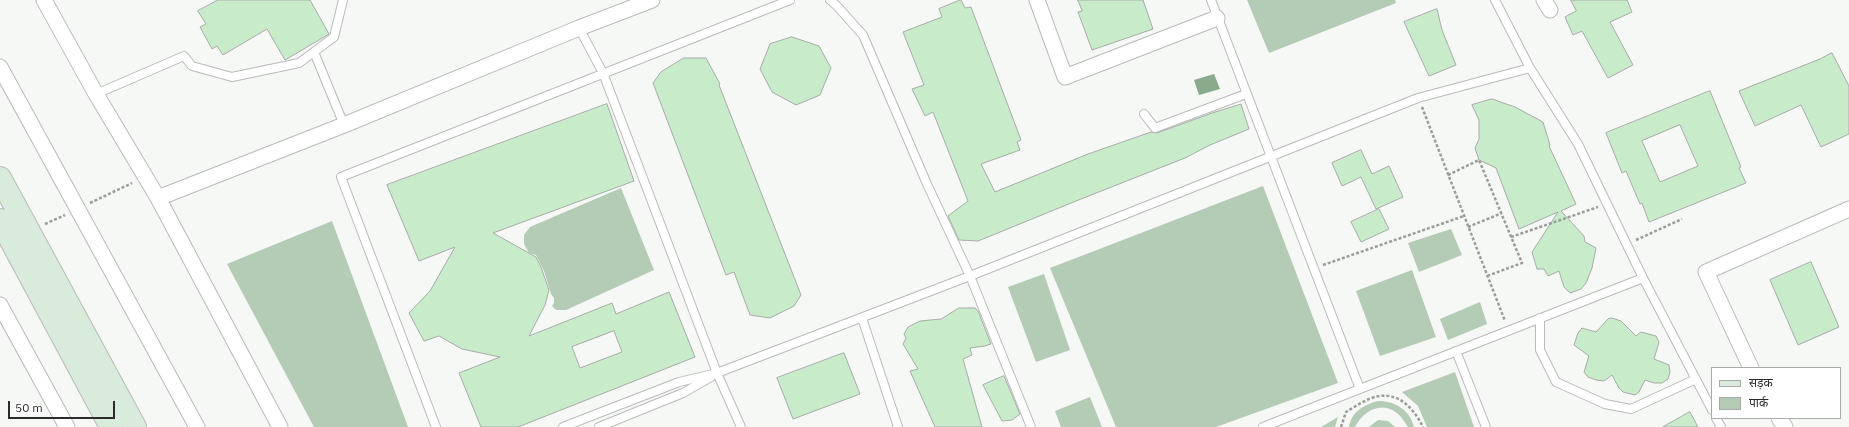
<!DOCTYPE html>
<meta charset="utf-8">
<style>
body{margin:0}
#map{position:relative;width:1849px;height:427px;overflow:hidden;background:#f5f8f5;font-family:"IBM Plex Sans","Noto Sans Devanagari",sans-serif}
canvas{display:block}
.legend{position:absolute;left:1711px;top:367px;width:130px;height:52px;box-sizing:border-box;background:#fff;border:1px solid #aaa;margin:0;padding:5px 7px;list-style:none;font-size:12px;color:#2a2b2a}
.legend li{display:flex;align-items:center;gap:8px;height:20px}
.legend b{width:20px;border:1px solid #aaa}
.scale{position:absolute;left:8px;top:401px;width:107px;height:18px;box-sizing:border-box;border:2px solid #2a2b2a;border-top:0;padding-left:5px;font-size:12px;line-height:14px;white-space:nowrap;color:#2a2b2a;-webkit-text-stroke:3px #fff;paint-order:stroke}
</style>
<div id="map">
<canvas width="1849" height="427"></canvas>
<ul class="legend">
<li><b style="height:5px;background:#d9ecdb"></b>सड़क</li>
<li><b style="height:11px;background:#b4cbb5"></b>पार्क</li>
</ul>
<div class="scale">50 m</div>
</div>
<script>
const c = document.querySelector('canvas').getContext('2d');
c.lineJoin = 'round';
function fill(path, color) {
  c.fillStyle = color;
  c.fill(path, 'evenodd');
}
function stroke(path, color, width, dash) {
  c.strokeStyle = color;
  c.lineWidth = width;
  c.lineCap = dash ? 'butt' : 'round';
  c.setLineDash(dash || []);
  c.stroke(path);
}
fill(new Path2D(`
 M1247 0H1395L1396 3 1269 53Z
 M1263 186 1338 383 1216 427H1116L1050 268Z
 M621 188 654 270 566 310H556L552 306 554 303V298L551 294 544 271 536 255 529 253 524 244V235L530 227Z
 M332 221 408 427H314L227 264Z
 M1451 229 1462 255 1419 272 1408 243Z
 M1412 270 1436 337 1380 356 1356 291Z
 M1044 274 1070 350 1036 362 1008 287Z
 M1480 302 1487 324 1448 340 1440 319Z
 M1455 372 1474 427H1427L1418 406 1402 392Z
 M1090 397 1102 427H1061L1055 411Z
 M1378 401C1395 401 1410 410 1414 427H1408C1405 423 1402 417 1398 414 1382 400 1363 411 1355 427H1349C1352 411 1364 405 1378 401Z
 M1338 417 1335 427H1321Z
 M1378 420 1388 421 1395 427H1369Z`), '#b4cbb5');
fill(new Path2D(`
 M1214 74 1220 89 1199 95 1194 80Z`), '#89ab8c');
const building = new Path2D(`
 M218 0H310L329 34 285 60 267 29 223 55 217 46 212 49 200 27 206 24 198 11Z
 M961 0 965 8 971 7 1021 140 1017 142 1020 150 981 164 995 192 1088 154 1151 132 1157 133 1212 113 1241 104 1249 129 1210 145 1185 158 1081 199 978 241 959 240 948 216 968 201 933 112 925 116 912 89 924 85 903 32 942 17 939 9Z
 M1078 0H1143L1153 29 1092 50 1078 12 1082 11Z
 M1571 0H1627L1632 12 1610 22 1633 65 1608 78 1582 31 1573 35 1565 17 1576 11Z
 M1437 9 1442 30 1456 65 1429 76 1404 22Z
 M792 37 819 46 831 68 820 95 796 105 772 92 760 69 770 44Z
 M1832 53 1849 86V134L1821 147 1801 105 1755 126 1739 91 1820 59Z
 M684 58H706L720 84 719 85 801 295 794 306 770 318 750 315 734 272 726 275 653 83 661 72Z
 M1710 91 1741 167 1739 168 1746 183 1649 222 1642 203 1640 204 1626 171 1622 173 1606 133ZM1680 125 1698 166 1660 182 1642 141Z
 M1492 99 1515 107 1543 122 1550 145 1549 146 1576 204 1561 211 1584 236 1585 242 1596 248 1592 268 1586 283 1581 289 1570 293 1564 287 1559 271 1548 276 1544 269H1537L1532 252 1558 212 1519 229 1496 168 1479 160 1475 148 1479 139V120L1472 105Z
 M607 104 634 181 493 233 536 257 541 267 549 290 545 305 529 336 612 303 616 314 669 292 695 357 518 427H481L459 373 500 357 462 349 439 336 424 341 409 313 430 291 455 247 419 261 387 185ZM614 331 622 352 580 368 572 347Z
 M1361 150 1372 174 1389 166 1403 197 1376 209 1361 177 1342 186 1332 163Z
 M1379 209 1389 229 1361 242 1351 222Z
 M1811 262 1839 327 1798 345 1770 280Z
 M959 308H975L978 311 991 344 985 346 970 348 972 355 963 359 982 427H935L910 371 918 369 903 344 906 338 904 334 908 327 920 321 941 319Z
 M1612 318 1621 321 1636 336 1641 332 1656 336 1659 342 1654 359 1669 365 1670 372 1668 379 1662 383H1654L1645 380 1639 392 1635 395 1623 392 1619 388 1612 375 1604 381 1596 380 1588 377 1584 372 1589 356 1574 345 1578 333 1582 328 1596 332 1608 319Z
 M844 353 860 394 793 419 777 378Z
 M1004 376 1020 414 1012 420 1002 421 983 385Z
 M1690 412 1698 427H1663Z`);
fill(building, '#c8ebca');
stroke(building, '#a8aba8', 1);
const lane = new Path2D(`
 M830 0 837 6 863 35 927 184 970 276 1031 427
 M1211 0 1360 389
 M1495 0 1530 68 1578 144 1643 278 1712 410
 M579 28 603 73 717 373 741 427
 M314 52 344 125
 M96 94 184 56 192 66 232 77 299 63 334 37 343 0
 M1144 114 1155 128 1246 94
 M862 318 898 427
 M1540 318V350L1556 382 1605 404 1631 409 1696 379
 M1456 351 1486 427
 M1716 418 1721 427
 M436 427 341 177 790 0
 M563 427 679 382 717 373 970 276 1418 98 1530 68
 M599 427 683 393 711 377
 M1263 427 1643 278`);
const street = new Path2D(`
 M44 0 96 94 158 198 280 427
 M1037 0 1065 77 1217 18
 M1544 0 1550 10
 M0 67 197 427
 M158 198 344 125 579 28 652 0
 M0 305 67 427
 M1751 368 1706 272 1849 209
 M1779 418 1785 427`);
const secondary = new Path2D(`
 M0 178 135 427
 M0 220 111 427`);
stroke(lane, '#b8bbb8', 10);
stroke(street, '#b8bbb8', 17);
stroke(secondary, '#b8bbb8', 24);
stroke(new Path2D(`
 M1422 107 1505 321
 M1448 175 1479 160 1522 263 1487 276
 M90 203 132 183
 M45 224 65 215
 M1468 227 1502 213
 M1511 237 1598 207
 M1636 240 1682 219
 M1323 265 1464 216
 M1341 427 1346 412C1356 406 1369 397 1380 396 1401 393 1415 411 1423 427`), '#9b9d9b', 2.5, [3, 2]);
stroke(lane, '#fff', 8);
stroke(street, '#fff', 15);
stroke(secondary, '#d9ecdb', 22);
</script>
